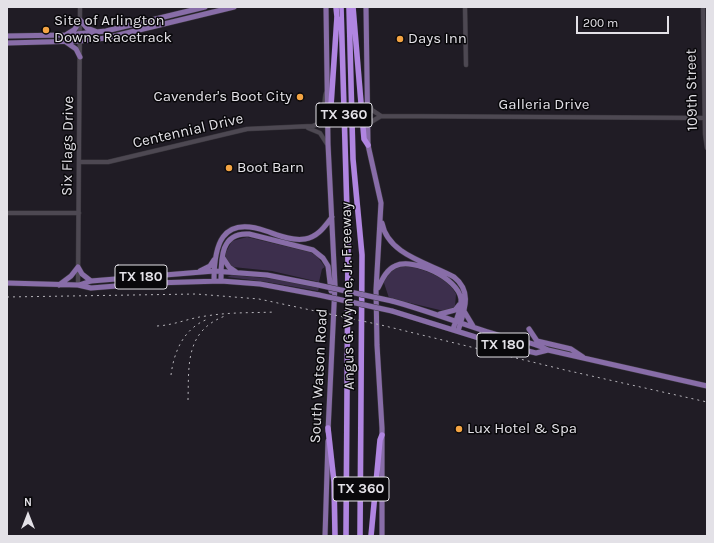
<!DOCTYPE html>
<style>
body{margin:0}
#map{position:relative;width:714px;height:543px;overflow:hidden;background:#201c25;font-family:Karla,sans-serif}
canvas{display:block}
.frame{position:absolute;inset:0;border:8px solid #e3e1e7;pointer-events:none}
.north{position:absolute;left:8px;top:495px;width:40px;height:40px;-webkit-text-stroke:3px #09080b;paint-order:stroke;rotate:0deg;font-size:11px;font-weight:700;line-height:16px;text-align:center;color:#e3e1e7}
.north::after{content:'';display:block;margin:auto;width:14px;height:18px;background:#e3e1e7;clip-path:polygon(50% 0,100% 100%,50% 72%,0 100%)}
.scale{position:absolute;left:576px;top:16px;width:93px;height:18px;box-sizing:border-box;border:2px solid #e3e1e7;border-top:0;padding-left:5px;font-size:12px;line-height:14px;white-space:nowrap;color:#e3e1e7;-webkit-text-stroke:3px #09080b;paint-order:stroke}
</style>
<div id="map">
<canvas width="714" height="543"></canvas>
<div class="frame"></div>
<div class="north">N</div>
<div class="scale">200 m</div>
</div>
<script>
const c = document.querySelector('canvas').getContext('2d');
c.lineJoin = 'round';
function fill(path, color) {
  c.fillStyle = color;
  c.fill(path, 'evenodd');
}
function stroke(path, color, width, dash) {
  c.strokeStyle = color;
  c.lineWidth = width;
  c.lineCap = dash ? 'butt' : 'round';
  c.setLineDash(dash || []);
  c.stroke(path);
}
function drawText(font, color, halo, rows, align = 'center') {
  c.font = font + ' Karla,sans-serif';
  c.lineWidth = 3;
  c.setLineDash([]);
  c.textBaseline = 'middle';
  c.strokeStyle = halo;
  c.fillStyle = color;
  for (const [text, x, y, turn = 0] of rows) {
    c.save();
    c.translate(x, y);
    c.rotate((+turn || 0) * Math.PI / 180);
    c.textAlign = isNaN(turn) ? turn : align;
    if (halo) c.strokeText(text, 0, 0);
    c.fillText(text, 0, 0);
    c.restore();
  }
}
fill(new Path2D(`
 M247 237 310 252 317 256 325 267 322 269 319 282 272 271 233 267 226 261 225 254 232 241Z
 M404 265C421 268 448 277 456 294L455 307 444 311 389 298 383 280 394 269Z
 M232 275 275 279 319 288 318 291 267 282 227 277Z`), '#3d2f4d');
const minor = new Path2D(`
 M465 7 466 65
 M703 7 705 134 707 148
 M368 103 372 110 381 116
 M368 127 371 122 381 116 707 118
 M308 128 320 133 327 144
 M79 162H108L247 129 313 126C329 121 322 106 326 93
 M7 213H79
 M78 285 80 7`);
const major = new Path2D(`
 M326 7 328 144 335 285 328 431
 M366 7 368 145 381 203 376 290 377 345 382 428V536
 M67 34 75 29 80 20 87 28 95 31
 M7 36 66 35 106 31 205 7
 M66 42 76 49 80 57
 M7 43 80 41 106 38 234 7
 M382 223C388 255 429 263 454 277 473 292 464 311 458 331
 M223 258 229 267 236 272
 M200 271 210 266 214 260
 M214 281C214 246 221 215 266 231 278 235 291 241 305 239 318 237 325 226 332 217
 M221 281C221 260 220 232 249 234L313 250 323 258 328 266 331 291
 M7 283 78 285 91 288 154 283 221 281 260 284 319 295
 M59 285 71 276 78 267 82 274 91 281
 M79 285 91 281 214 271 267 275 318 285
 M378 288C382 280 386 270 395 266 413 257 458 278 461 299 462 308 456 320 453 329
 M392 301C429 311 464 325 501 336 517 340 533 342 548 350L707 386
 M392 311 495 343 536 353 548 350
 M464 311 473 326
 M440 314 455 310 459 305
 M529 329 537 341 571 349 583 357
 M325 536 328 441`);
const highway = new Path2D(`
 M341 7 348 246 346 536
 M349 7 353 159 362 255 360 536
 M353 7 364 139 368 145
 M327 124 330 120 337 17
 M328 428 334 482 335 536
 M371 536 380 440 382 435`);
stroke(minor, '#3a373e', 5);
stroke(major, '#3a373e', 6);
stroke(highway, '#3a373e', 6);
stroke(minor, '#4d4852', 4);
stroke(major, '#886da8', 5);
stroke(highway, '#b085e1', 5.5);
stroke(new Path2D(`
 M7 297 196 294 259 299 381 325 565 370 707 402
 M157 326C175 325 189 318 206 316 230 312 252 313 275 312
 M171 375C174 351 184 328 208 319
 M188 400C189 365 185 331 225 316`), '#b7b5bb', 1, [2, 4]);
const majorBridge = new Path2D(`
 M318 285 392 301
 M319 295 392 311`);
const highwayBridge = new Path2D(`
 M336 7 337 17`);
stroke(majorBridge, '#3a373e', 6, []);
stroke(highwayBridge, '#3a373e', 6, []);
stroke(majorBridge, '#886da8', 5);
stroke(highwayBridge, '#b085e1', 5.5);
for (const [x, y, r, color] of [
 [46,30,4,"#f4a443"],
 [400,39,4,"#f4a443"],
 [300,97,4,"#f4a443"],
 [229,168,4,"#f4a443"],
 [459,429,4,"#f4a443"]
]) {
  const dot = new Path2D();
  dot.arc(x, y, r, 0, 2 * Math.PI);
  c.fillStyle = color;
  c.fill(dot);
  stroke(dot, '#09080b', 1.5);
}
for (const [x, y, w] of [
 [344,115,56],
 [141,277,52],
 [503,345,52],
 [361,489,56]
]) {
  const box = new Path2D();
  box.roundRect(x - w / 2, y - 12, w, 24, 3);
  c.fillStyle = '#09080b';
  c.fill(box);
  stroke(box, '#e3e1e7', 1);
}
drawText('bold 14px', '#e3e1e7', null, [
 ["TX 360",344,115],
 ["TX 180",141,277],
 ["TX 180",503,345],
 ["TX 360",361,489]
]);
drawText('15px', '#e3e1e7', '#09080b', [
 ["Site of Arlington",54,21],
 ["Downs Racetrack",54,38],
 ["Days Inn",408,39],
 ["Cavender's Boot City",292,97,"right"],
 ["Boot Barn",237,168],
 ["Lux Hotel & Spa",467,429]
], 'left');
drawText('15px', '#e3e1e7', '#09080b', [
 ["109th Street",692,90,-91],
 ["Galleria Drive",544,105],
 ["Centennial Drive",188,131,-13],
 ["Six Flags Drive",68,146,-89],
 ["Angus G. Wynne, Jr. Freeway",348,296,-91],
 ["South Watson Road",319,376,-87]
]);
</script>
